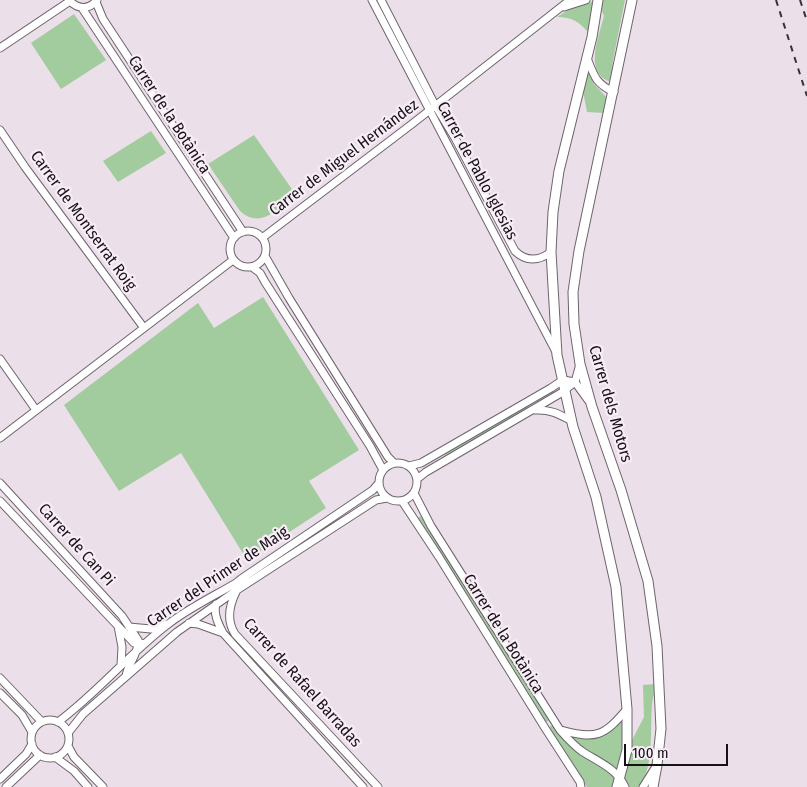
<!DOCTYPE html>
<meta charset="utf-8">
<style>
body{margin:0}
#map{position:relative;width:807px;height:787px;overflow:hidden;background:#ebdfe9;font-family:"Fira Sans Condensed",sans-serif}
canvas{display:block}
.scale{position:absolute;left:624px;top:744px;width:104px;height:22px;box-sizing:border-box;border:2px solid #151115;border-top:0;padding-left:6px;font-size:15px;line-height:18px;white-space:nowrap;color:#151115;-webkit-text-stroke:4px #f8edf7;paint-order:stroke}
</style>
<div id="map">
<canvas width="807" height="787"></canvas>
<div class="scale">100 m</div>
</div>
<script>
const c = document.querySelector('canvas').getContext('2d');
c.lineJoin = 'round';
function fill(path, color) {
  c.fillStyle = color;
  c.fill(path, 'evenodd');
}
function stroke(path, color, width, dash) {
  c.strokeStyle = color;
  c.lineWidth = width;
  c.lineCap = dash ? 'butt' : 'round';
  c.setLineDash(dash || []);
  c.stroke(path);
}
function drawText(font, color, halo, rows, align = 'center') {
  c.font = font + ' "Fira Sans Condensed",sans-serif';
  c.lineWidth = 4.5;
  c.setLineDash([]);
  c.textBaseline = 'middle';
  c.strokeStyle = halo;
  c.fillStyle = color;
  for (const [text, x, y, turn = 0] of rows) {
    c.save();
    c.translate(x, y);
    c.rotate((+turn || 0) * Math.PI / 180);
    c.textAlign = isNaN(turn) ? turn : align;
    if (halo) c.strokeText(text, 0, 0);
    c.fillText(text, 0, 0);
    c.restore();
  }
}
fill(new Path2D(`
 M603 0H625L613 60 611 82C583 73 599 37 604 16L601 9Z
 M594 1 588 32C579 22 572 17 557 17L573 7Z
 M74 14 106 60 61 89 31 43Z
 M589 70 594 84 607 98 604 113 587 112 583 91 588 71Z
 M151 131 166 153 118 182 103 161Z
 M254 135 296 195C279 208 261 230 240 211L208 164Z
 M263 297 359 450 309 481 326 508 247 560 181 453 119 491 64 405 198 303 214 328Z
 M527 406 528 409 441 458 455 447Z
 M421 516 550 720 546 722 420 522 418 518Z
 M655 684C655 691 653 697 652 704 650 733 654 760 641 787H627L623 780 630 744 644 717 643 685Z
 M623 719 622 747 617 771 583 749 569 735C594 744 606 737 623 719Z
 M553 725C571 751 592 758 615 777L612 787H587L549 727Z`), '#a2cb9e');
const minor = new Path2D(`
 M69 0C78 10 89 10 97 0
 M372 0 556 352
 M381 0 435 105 455 138 515 251C526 262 539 261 551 252
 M96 2 103 19 243 232
 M564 7 586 0
 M82 8 234 238
 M0 48 70 1
 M587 58C594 76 596 84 614 92
 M0 130 25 167 144 328
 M230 249a18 18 0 1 1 36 0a18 18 0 1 1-36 0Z
 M262 238 412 124 570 0
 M265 256 289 298 388 457 394 463
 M252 267 260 273 265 282 370 446 383 470
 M0 359 36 410
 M535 410C550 409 559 414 572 421
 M0 438 233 260
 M379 482a19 19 0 1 1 38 0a19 19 0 1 1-38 0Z
 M409 466 421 463 551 388 563 380 575 382 588 400
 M417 479 426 472 561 393 575 382 580 364
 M0 483 122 616 138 640V643C137 657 128 663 126 676
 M414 493 431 526 560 730C567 738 574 746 583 752 599 762 617 769 625 787
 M0 501 134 643H141
 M402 501 439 557 545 728 580 782 581 787
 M236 592C229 606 226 620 235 634L378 787
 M216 604C213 614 219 625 223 633
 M189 623 198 624 223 633 363 787
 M118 626 122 647 121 665
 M129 627 151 629 166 624
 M0 678 41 721
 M0 693 22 715 32 732
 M31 739a19 19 0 1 1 38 0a19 19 0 1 1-38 0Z
 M58 722C97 693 129 654 167 625 187 609 214 596 236 583L241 579 373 490 378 484
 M561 730C596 740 604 736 627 709
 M68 733 83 714 177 632 237 590 376 500 387 498
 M68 746 74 757 103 787
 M55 757 74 771 88 787
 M0 779 26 754 32 744
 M6 787 40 755
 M643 787 655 768`);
const tertiary = new Path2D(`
 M598 0 592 37 559 171 553 212 551 252 557 355 573 427 596 497 616 587 627 709V750L617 787
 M632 0 579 251 573 292 574 324 580 364 592 407 621 490 648 581 657 646 661 729 657 765 653 787`);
stroke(minor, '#6e646d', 9);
stroke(tertiary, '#6e646d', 11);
stroke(minor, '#fff', 7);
stroke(tertiary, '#fff', 9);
stroke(new Path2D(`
 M776 0 807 96
 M800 0 807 21`), '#373237', 2, [6, 6]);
drawText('16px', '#151115', '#f8edf7', [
 ["Carrer de la Botànica",169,115,57],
 ["Carrer de Miguel Hernández",344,158,-37],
 ["Carrer de Pablo Iglesias",477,171,62],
 ["Carrer de Montserrat Roig",83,221,54],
 ["Carrer dels Motors",610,404,74],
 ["Carrer de Can Pi",76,545,48],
 ["Carrer del Primer de Maig",218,577,-34],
 ["Carrer de la Botànica",503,634,58],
 ["Carrer de Rafael Barradas",302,683,48]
]);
</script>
